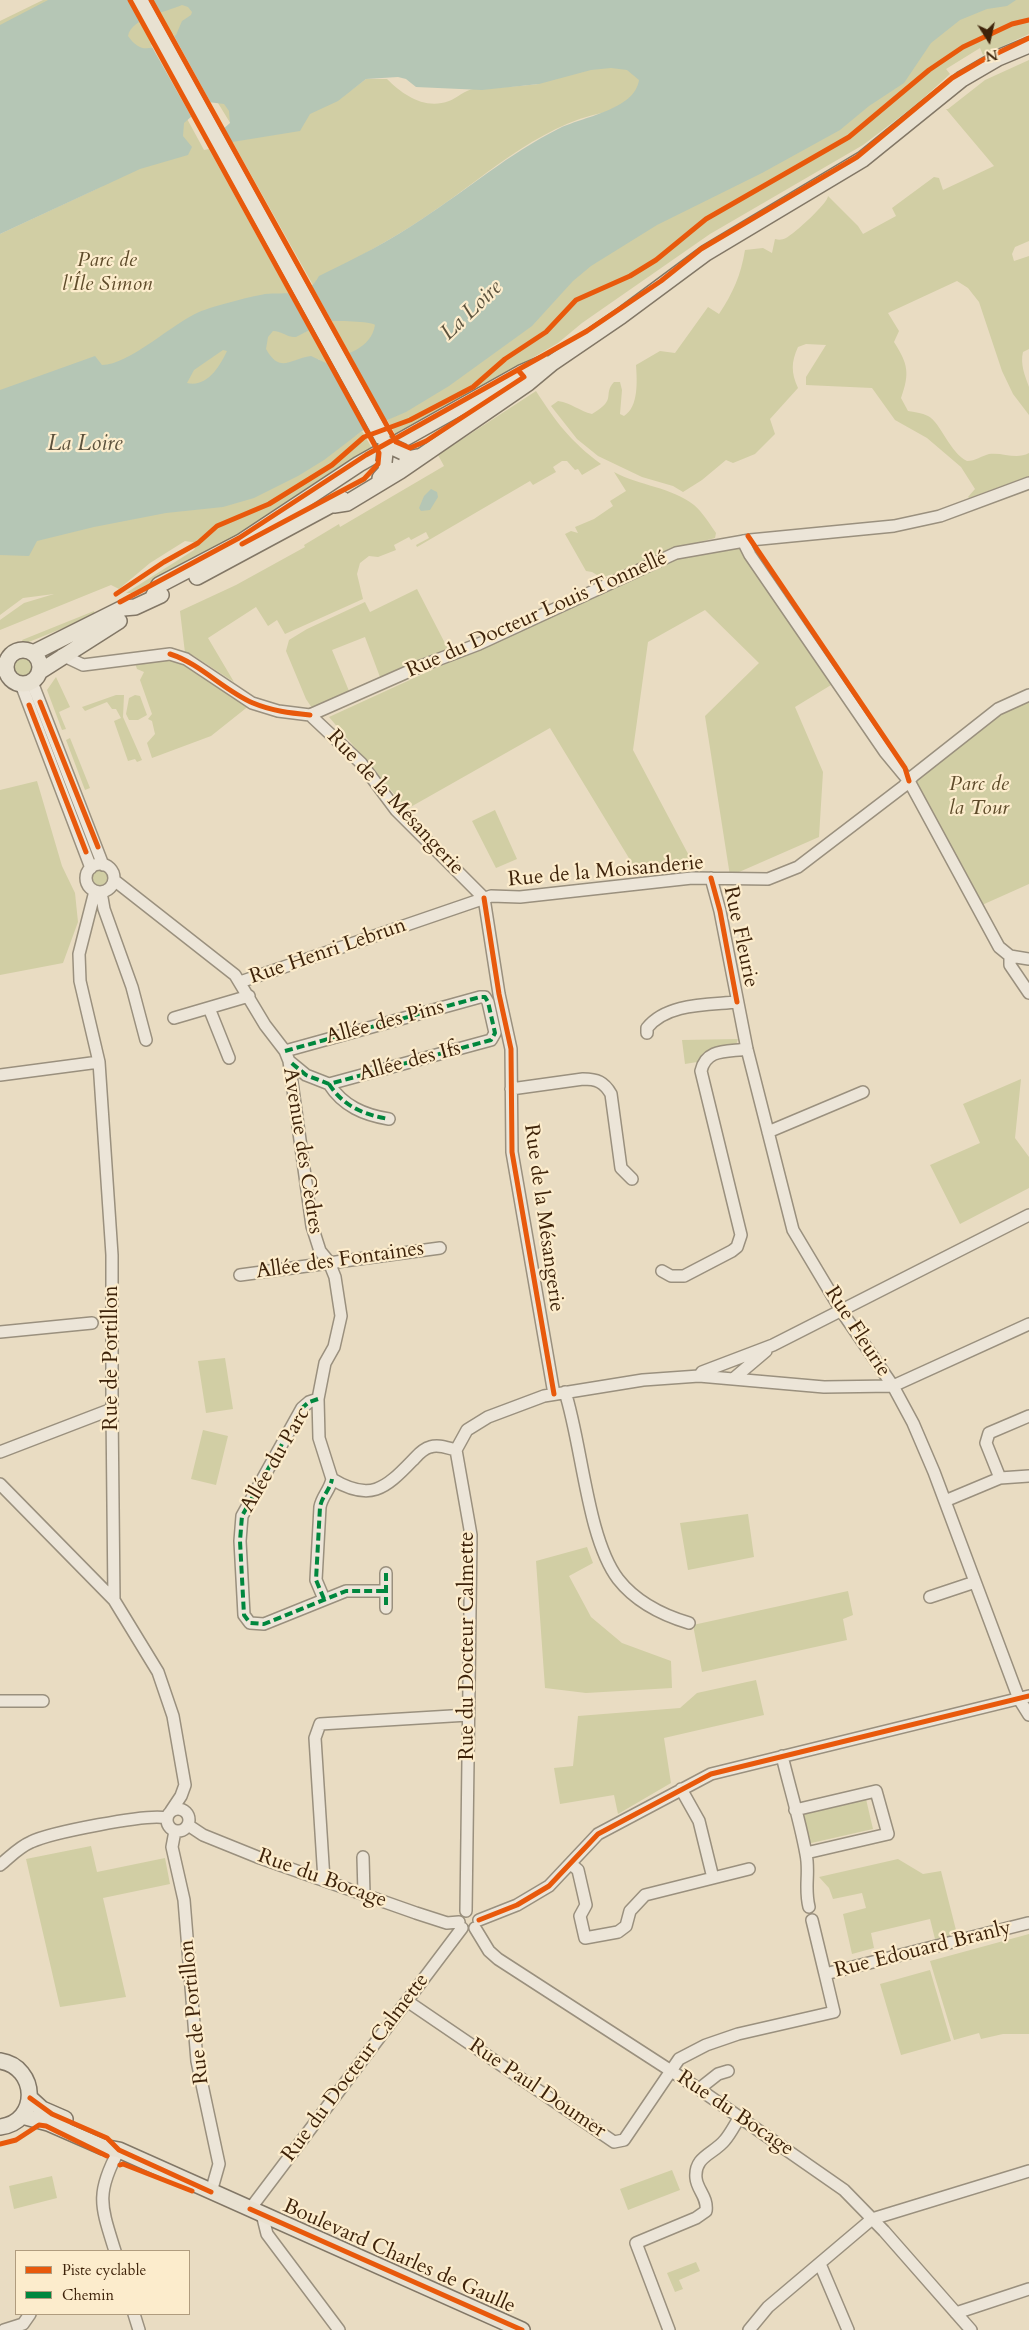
<!DOCTYPE html>
<meta charset="utf-8">
<style>
body{margin:0}
#map{position:relative;width:1029px;height:2330px;overflow:hidden;background:#e9dcc2;font-family:Cardo,serif}
canvas{display:block}
.legend{position:absolute;left:15px;top:2250px;width:175px;height:65px;box-sizing:border-box;background:#fceccc;border:1px solid #b09c7e;margin:0;padding:6px 9px;list-style:none;font-size:15px;color:#3e230a}
.legend li{display:flex;align-items:center;gap:10px;height:25px}
.legend b{width:25px;border:1px solid #b09c7e}
.north{position:absolute;left:964px;top:15px;width:50px;height:50px;-webkit-text-stroke:4px #fceccc;paint-order:stroke;rotate:170deg;font-size:14px;font-weight:700;line-height:20px;text-align:center;color:#3e230a}
.north::after{content:'';display:block;margin:auto;width:18px;height:22px;background:#3e230a;clip-path:polygon(50% 0,100% 100%,50% 72%,0 100%)}
</style>
<div id="map">
<canvas width="1029" height="2330"></canvas>
<ul class="legend">
<li><b style="height:6px;background:#e8590c"></b>Piste cyclable</li>
<li><b style="height:6px;background:#00873e"></b>Chemin</li>
</ul>
<div class="north">N</div>
</div>
<script>
const c = document.querySelector('canvas').getContext('2d');
c.lineJoin = 'round';
function fill(path, color) {
  c.fillStyle = color;
  c.fill(path, 'evenodd');
}
function stroke(path, color, width, dash) {
  c.strokeStyle = color;
  c.lineWidth = width;
  c.lineCap = dash ? 'butt' : 'round';
  c.setLineDash(dash || []);
  c.stroke(path);
}
function drawText(font, color, halo, rows, align = 'center') {
  c.font = font + ' Cardo,serif';
  c.lineWidth = 4.5;
  c.setLineDash([]);
  c.textBaseline = 'middle';
  c.strokeStyle = halo;
  c.fillStyle = color;
  for (const [text, x, y, turn = 0] of rows) {
    c.save();
    c.translate(x, y);
    c.rotate((+turn || 0) * Math.PI / 180);
    c.textAlign = isNaN(turn) ? turn : align;
    if (halo) c.strokeText(text, 0, 0);
    c.fillText(text, 0, 0);
    c.restore();
  }
}
fill(new Path2D(`
 M43 0H1029V34L983 55 980 48 946 69 950 74 917 104 863 145 710 234 582 323 558 343 397 437 387 420 397 415 318 359 355 436 362 431 373 450 256 525 132 593H126L194 550 197 543 185 541 150 563 119 589 111 585 0 630V620L24 603 54 594 23 598 0 615V234L105 185 0 229V21ZM177 36 240 139 232 141 313 285 304 333 287 299 265 294H289L209 149 204 150 149 49ZM378 64 539 84C517 87 495 87 473 89 465 90 457 98 449 101 425 110 403 95 387 79H366L350 91ZM606 112 410 231 317 282C351 260 388 242 422 219 480 182 536 125 606 112Z
 M1029 60V241L1015 247 1012 254 1014 261 1029 256V349L1023 352C1020 364 1025 376 1029 387 1029 395 1029 407 1029 415L1013 394 1002 371 979 302 968 288 957 281 888 313 899 331 894 342C908 364 910 373 901 398L908 411C914 412 922 413 928 416 941 423 950 453 967 461 976 461 981 456 989 454 1003 452 1016 460 1029 453V476L969 498 968 497 975 489 961 467 927 438 895 420 872 388 806 385V377L826 345 806 344 798 347C791 362 791 373 798 388L770 419 775 434 755 454 733 463 726 460 702 480 683 492 673 486 642 477 598 456 577 439 551 406 558 401C572 403 579 411 592 414 618 399 602 395 614 382H620L622 390 620 414 624 416C639 407 637 380 636 365L660 351 675 353 708 307 719 314C733 293 741 275 745 250L763 248 772 253 775 239C779 240 782 240 786 238 794 234 828 203 828 196L858 226 863 234 896 216 892 208 934 177 939 178 943 190 994 166 946 109H948L985 80Z
 M536 391C556 422 570 441 601 464L582 475 578 469 575 470 567 461H562L553 467 556 472 533 485 530 481 417 547 416 545 429 538 426 532 411 540 409 537 394 545 396 550 378 557 369 556 360 563 357 574 363 599 285 634 277 620 268 626 256 607 208 638 234 682 194 656 185 653 180 611 236 585 305 547 304 545 339 524 340 527 444 466 438 455Z
 M614 472C640 486 671 487 694 505 703 513 709 523 716 533L715 538 673 549 611 579 609 575 602 578 592 572 586 571 565 534 571 531 578 533 575 527 594 519 613 506 610 501 626 491Z
 M742 548 836 682 795 707 823 772 819 837 730 876 705 716 759 663 705 610 648 642 633 750 695 867 638 873 550 728 407 809 329 717 676 558Z
 M417 589 449 651 410 664 380 677 365 637 332 650 349 691 312 708 306 699 286 651 289 640 307 629 365 602 370 612Z
 M94 611 95 615 24 644 22 640Z
 M14 667a9 9 0 1 1 18 0a9 9 0 1 1-18 0Z
 M188 658 250 705 211 736 152 758 147 743 155 734 152 721 148 719 152 714 140 680 144 672 137 669 134 660Z
 M56 677 70 707 59 712 66 729 62 730 47 690Z
 M116 695H124L123 717 142 760 137 762 135 759 128 761 114 721 121 718 116 709H112L107 702 85 711 82 707Z
 M135 695 140 696 147 715 138 720H129L126 714 129 698Z
 M1029 700V884L982 905 914 783 1003 713Z
 M70 738 90 788 85 790 66 740Z
 M37 781 62 866 75 893 78 922 63 963 0 975V790Z
 M495 810 517 859 496 868 472 821Z
 M91 878a9 9 0 1 1 18 0a9 9 0 1 1-18 0Z
 M738 1039 736 1045 711 1048 697 1062 685 1064 682 1040Z
 M1021 1079 1015 1138 1029 1157V1188L960 1224 930 1165 980 1143 963 1104Z
 M225 1358 233 1409 206 1413 198 1361Z
 M203 1430 228 1436 216 1485 191 1479Z
 M748 1514 754 1557 688 1570 680 1523Z
 M587 1547 593 1563 569 1576 591 1617 622 1643 671 1661 672 1688 586 1693 545 1688 536 1561Z
 M848 1591 853 1615 843 1619 847 1640 702 1672 693 1625Z
 M756 1680 764 1715 664 1738 671 1783 618 1814 614 1795 560 1804 554 1768 573 1766 578 1716 680 1708 697 1693Z
 M866 1799 873 1829 807 1844 803 1816 806 1814Z
 M91 1846 97 1872 165 1858 170 1884 103 1898 126 1997 60 2007 26 1859Z
 M898 1859 923 1874 941 1871 957 1934 935 1939 930 1919 871 1933 874 1948 852 1954 843 1914 866 1908 862 1893 833 1899 829 1888 819 1877Z
 M1029 1934V2034H1003L981 2039 979 2033 954 2040 930 1961Z
 M930 1970 951 2041 901 2055 880 1984Z
 M672 2170 680 2190 628 2210 620 2189Z
 M52 2176 57 2198 14 2209 9 2186Z
 M696 2262 700 2271 679 2280 683 2289 675 2292 667 2273Z`), '#d1cea4');
fill(new Path2D(`
 M48 0H1016L1007 6 987 9 960 20 931 43 904 83 869 106 840 130 762 173 657 225 591 266 573 281 532 326 449 386 406 412 362 431 324 460 298 476 254 498 223 507 166 513 94 527 37 541 29 556 0 555V390L95 356 102 365C129 365 173 323 199 312 214 306 248 297 265 294 285 292 308 298 319 276 354 259 390 241 422 219 468 189 510 153 558 129 581 117 635 110 639 80L627 70 611 68 591 70 539 84 482 90 416 87 406 79 398 77 366 79 338 101 310 114 300 131 226 143 221 131 230 123 229 111 224 104 208 102 184 123 183 136 192 147 188 155 140 169 0 234V25ZM182 5 188 7 192 12 191 15 182 21 176 35C157 46 143 58 128 36 132 17 167 12 182 5ZM327 321C335 321 372 321 375 325 371 349 346 354 326 363L311 356C290 359 280 374 266 349L268 337 273 331C282 331 288 338 296 337ZM223 350 227 351C220 366 207 388 187 383L194 370Z
 M431 489 437 492 438 497 430 510 421 511 419 508 424 496Z`), '#b5c6b5');
fill(new Path2D(`
 M173 34 212 105 204 107 192 118 151 45Z
 M311 284 333 323H328L310 332 288 292H294Z
 M348 351 387 422 365 432 326 361Z`), '#e9dcc2');
const minor = new Path2D(`
 M743 541 750 555 885 752 909 781 999 947 1010 956 1029 959
 M62 655 83 665 170 654 186 659 252 703 278 711 310 715 421 666 479 644 676 553 750 540 894 526 940 516 1029 483
 M32 682 103 865
 M21 684 91 868
 M310 715 361 763 396 810 484 898 499 994 511 1049 512 1152 554 1394
 M86 878a14 14 0 1 1 28 0a14 14 0 1 1-28 0Z
 M711 878 720 911 747 1049 793 1230 842 1312 893 1386 913 1423 934 1472 1019 1699 1029 1715
 M114 880 235 975 265 1025 285 1051 289 1061 312 1226 320 1251 329 1262 335 1277 341 1316 334 1347 325 1363 318 1399 319 1438 332 1479C370 1502 385 1489 412 1461 417 1456 422 1449 430 1447 439 1444 447 1448 456 1450
 M95 891 79 954 80 981 99 1062 112 1255V1409L114 1600 158 1672 173 1716 185 1785 181 1796 171 1811
 M101 892 104 909 132 987 146 1040
 M1010 956V965L1029 993
 M240 982 491 896 520 897 692 878 768 879 798 867 904 786 913 776 998 709 1029 695
 M209 1008 229 1058
 M174 1018 249 996
 M647 1033V1028C667 1003 707 1005 737 1002
 M285 1051 480 997H485L488 1002 495 1033 491 1040 329 1084 306 1075 289 1061
 M0 1075 99 1062
 M329 1084C343 1106 364 1115 389 1119
 M511 1089 583 1079C597 1079 604 1082 611 1094L621 1168 632 1179
 M768 1132 863 1092
 M662 1271 671 1276H684L732 1251 737 1247 741 1235 701 1071C706 1048 728 1052 747 1049
 M240 1275 440 1248
 M0 1332 92 1323
 M699 1376 702 1372 773 1345 1029 1215
 M733 1379 766 1351
 M565 1392C582 1444 587 1538 618 1579 636 1602 662 1615 689 1623
 M318 1399 309 1402 302 1408 242 1516 240 1541 244 1615 250 1623 264 1624 346 1591H385
 M0 1452 112 1409
 M1000 1478 986 1443 989 1433 1029 1416
 M0 1484 114 1600
 M945 1501 1000 1478 1029 1476
 M386 1573V1608
 M930 1597 975 1582
 M324 1599 316 1580 320 1507C322 1496 330 1490 332 1479
 M0 1701H43
 M782 1756C790 1789 800 1821 806 1854 810 1873 804 1887 809 1907
 M681 1789 699 1821 713 1878
 M167 1820a11 11 0 1 1 22 0a11 11 0 1 1-22 0Z
 M795 1810 876 1791 888 1834 806 1853
 M188 1825 203 1835 260 1858 416 1913 447 1923 459 1922
 M175 1831 172 1847 184 1900 197 2061 219 2164 211 2192
 M363 1857 364 1894
 M571 1864 578 1870 586 1905 580 1916 585 1938 618 1932 626 1926 630 1911 645 1895 749 1869
 M0 1865C10 1857 19 1847 31 1842 49 1833 149 1813 166 1818
 M324 1880 315 1738 320 1724 468 1715
 M466 1911 471 1535 456 1450 467 1430 488 1417 544 1396 643 1380 699 1376 824 1387 893 1386 1029 1324
 M479 1920 517 1905 549 1886 598 1834 711 1774 1029 1696
 M812 1920 825 1974
 M475 1928 489 1951 498 1959 699 2089 844 2190 884 2231 971 2330
 M407 2001 614 2142 624 2140 679 2059 706 2045 738 2034 834 2012 825 1974 1028 1923
 M699 2089 718 2074 728 2071
 M250 2209 462 1928
 M262 2214 267 2234 339 2330
 M115 2251C101 2206 95 2194 119 2150
 M820 2264 848 2330
 M956 2313 1029 2289
 M134 2314 139 2330
 M4 2330 23 2324 30 2314
 M669 2330 636 2243 696 2218 706 2211C708 2197 697 2190 696 2178 694 2156 714 2154 725 2140 731 2133 735 2124 740 2117
 M749 2330 768 2307 872 2219 1029 2171`);
const major = new Path2D(`
 M140 0 386 444
 M380 478 389 468 393 455 403 460 417 457
 M334 505 347 503 400 471 528 383 552 363 621 316 706 253 863 159 962 79 998 58 1029 45
 M197 577 342 499
 M153 597 159 585 241 542 359 464 521 373 544 363
 M6 667a17 17 0 1 1 34 0a17 17 0 1 1-34 0Z
 M33 653 123 608 135 607 161 595
 M39 672 119 621
 M0 2061C38 2067 40 2122 0 2127
 M30 2098 42 2109 65 2119
 M22 2116 48 2123 103 2147 119 2150 522 2330`);
stroke(minor, '#9a907e', 14);
stroke(major, '#827766', 18);
stroke(minor, '#ece5d8', 11);
stroke(major, '#e8e1d1', 15);
const majorBridge = new Path2D(`
 M386 444 403 452
 M384 462 386 444`);
stroke(majorBridge, '#827766', 18, []);
stroke(majorBridge, '#e8e1d1', 15);
stroke(new Path2D(`
 M285 1051 480 997H485L488 1002 495 1033 491 1040 329 1084 306 1075 289 1061
 M329 1084C343 1106 364 1115 389 1119
 M318 1399 309 1402 302 1408 242 1516 240 1541 244 1615 250 1623 264 1624 346 1591H385
 M386 1573V1608
 M324 1599 316 1580 320 1507C322 1496 330 1490 332 1479`), '#00873e', 4, [8, 4]);
stroke(new Path2D(`
 M130 0 379 453 378 464 364 479 242 544
 M151 0 396 442 410 448 426 441 524 377 518 370
 M748 536 905 768 909 781
 M116 594 164 562 198 543 217 526 269 504 332 465 364 437 410 420 473 387 505 359 546 332 576 300 630 276 656 260 706 219 849 137 929 70 963 47 1012 24 1029 20
 M120 602 239 538 366 455 587 331 661 281 701 249 857 157 952 78 981 61 1029 38
 M170 654C201 664 223 690 253 703 272 711 290 713 310 715
 M40 702 98 847
 M29 705 86 852
 M711 878 720 911 737 1002
 M484 898 499 994 511 1049 512 1152 554 1394
 M479 1920 517 1905 549 1886 598 1834 711 1774 1029 1696
 M30 2098 52 2114 107 2138 119 2150 211 2192
 M0 2144 16 2140 39 2125 46 2126 107 2156
 M120 2165 123 2164 192 2191
 M250 2209 522 2330`), '#e8590c', 5);
drawText('italic 21px', '#5e4b2a', '#fceccc', [
 ["Parc de",107,261],
 ["l'Île Simon",107,285],
 ["Parc de",979,785],
 ["la Tour",979,809]
]);
drawText('21px', '#3e230a', '#fceccc', [
 ["Rue du Docteur Louis Tonnellé",537,615,-24],
 ["Rue de la Mésangerie",395,803,47],
 ["Rue de la Moisanderie",606,872,-5],
 ["Rue Fleurie",740,937,78],
 ["Rue Henri Lebrun",328,952,-19],
 ["Allée des Pins",385,1023,-15],
 ["Allée des Ifs",410,1062,-15],
 ["Avenue des Cèdres",302,1151,81],
 ["Rue de la Mésangerie",543,1218,82],
 ["Allée des Fontaines",340,1261,-8],
 ["Rue Fleurie",857,1332,57],
 ["Rue de Portillon",112,1358,-90],
 ["Allée du Parc",276,1460,-60],
 ["Rue du Docteur Calmette",468,1646,-90],
 ["Rue du Bocage",322,1879,20],
 ["Rue Edouard Branly",923,1950,-14],
 ["Rue de Portillon",195,2012,-96],
 ["Rue du Docteur Calmette",356,2068,-53],
 ["Rue Paul Doumer",537,2089,34],
 ["Rue du Bocage",735,2114,34],
 ["Boulevard Charles de Gaulle",399,2257,24]
]);
drawText('italic 22px', '#5b513c', '#fceccc', [
 ["La Loire",472,311,-44],
 ["La Loire",85,445]
]);
</script>
